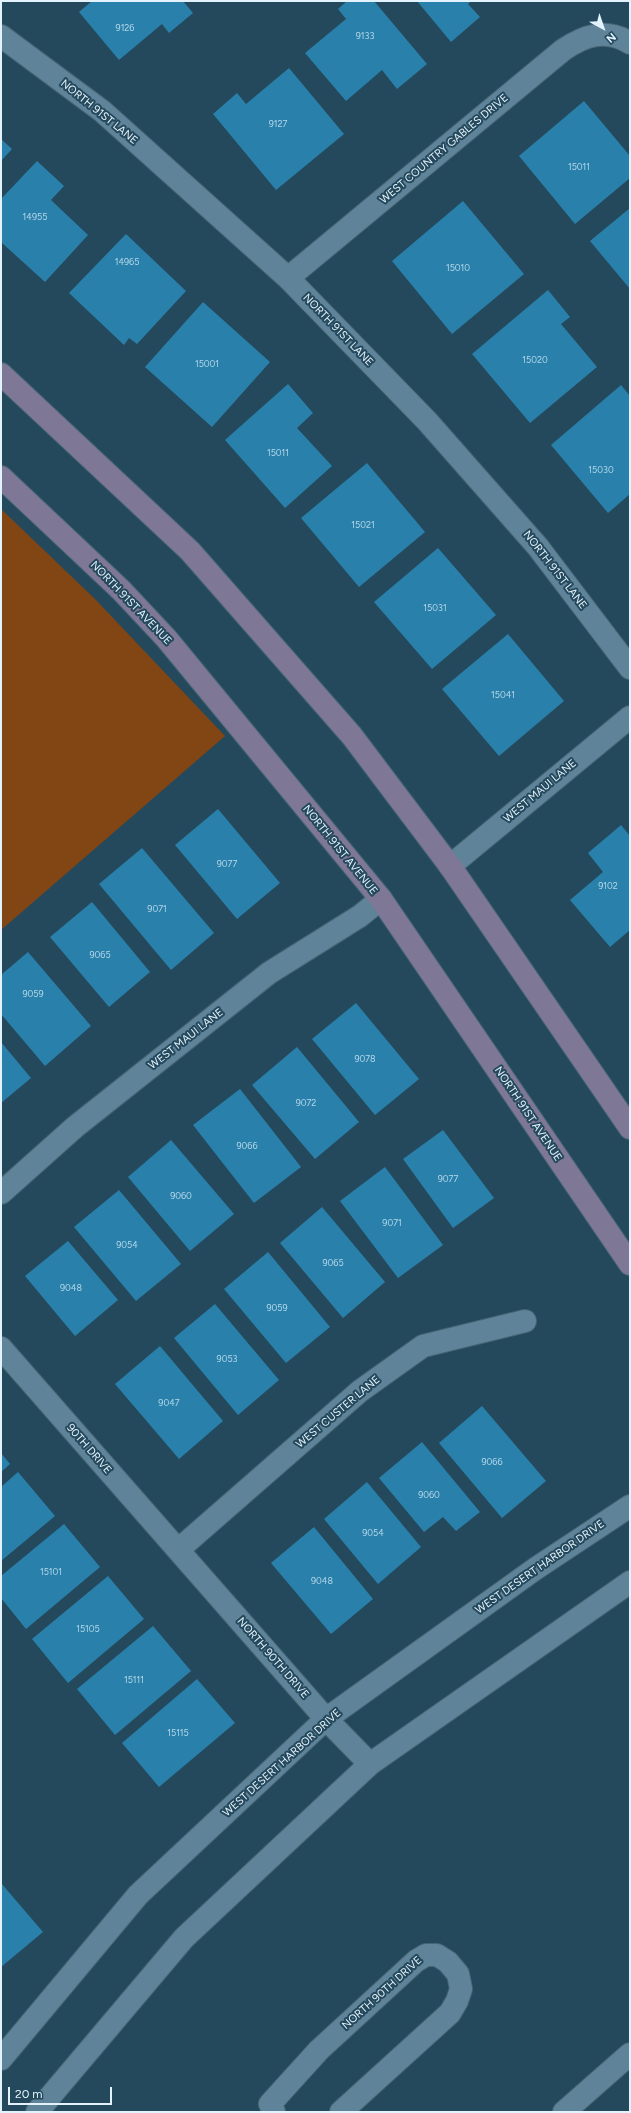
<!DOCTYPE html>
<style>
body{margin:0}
#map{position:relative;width:631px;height:2113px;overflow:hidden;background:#25495c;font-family:Figtree,sans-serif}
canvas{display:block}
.frame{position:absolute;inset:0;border:2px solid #e3f3fd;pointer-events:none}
.north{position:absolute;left:583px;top:8px;width:40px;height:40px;-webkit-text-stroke:3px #25495c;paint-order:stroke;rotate:140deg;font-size:11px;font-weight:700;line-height:16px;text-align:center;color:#e3f3fd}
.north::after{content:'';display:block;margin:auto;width:14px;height:18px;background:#e3f3fd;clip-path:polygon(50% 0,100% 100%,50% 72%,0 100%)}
.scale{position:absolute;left:8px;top:2087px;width:104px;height:18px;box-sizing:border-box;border:2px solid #e3f3fd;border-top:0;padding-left:5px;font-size:12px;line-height:14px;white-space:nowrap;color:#e3f3fd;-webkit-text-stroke:3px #25495c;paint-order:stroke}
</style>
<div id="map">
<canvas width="631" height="2113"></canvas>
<div class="frame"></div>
<div class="north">N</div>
<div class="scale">20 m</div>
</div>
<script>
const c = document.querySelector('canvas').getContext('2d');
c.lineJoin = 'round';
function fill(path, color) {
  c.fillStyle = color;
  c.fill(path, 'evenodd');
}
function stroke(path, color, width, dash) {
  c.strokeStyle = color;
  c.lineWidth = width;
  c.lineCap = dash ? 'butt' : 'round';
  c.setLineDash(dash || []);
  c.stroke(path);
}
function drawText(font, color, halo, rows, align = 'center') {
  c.font = font + ' Figtree,sans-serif';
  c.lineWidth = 4;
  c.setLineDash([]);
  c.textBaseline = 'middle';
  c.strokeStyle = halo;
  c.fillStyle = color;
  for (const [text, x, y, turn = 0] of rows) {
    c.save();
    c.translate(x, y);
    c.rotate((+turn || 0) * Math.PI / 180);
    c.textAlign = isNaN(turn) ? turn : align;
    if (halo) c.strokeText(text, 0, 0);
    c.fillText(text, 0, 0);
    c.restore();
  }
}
fill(new Path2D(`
 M1 509 95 599 225 736 1 930Z`), '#824514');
fill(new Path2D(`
 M92 1H183L193 13 169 33 162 24 119 60 79 12Z
 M347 1H374L427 64 397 89 382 70 346 101 305 53 346 19 338 9Z
 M417 1H471L468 4 480 17 451 42Z
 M289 68 344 134 276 190 213 114 237 93 246 104Z
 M584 101 630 156V178L575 224 519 156Z
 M1 139 12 149 1 161Z
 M37 161 64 186 51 200 88 235 45 282 1 242V199Z
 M463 201 524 274 452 334 392 261Z
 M630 208V289L590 241Z
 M126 234 186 291 137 344 129 338 124 345 69 293Z
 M548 290 570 317 561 324 597 367 530 423 472 354Z
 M203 302 270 362 212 427 145 367Z
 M288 384 313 413 297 428 332 466 285 508 225 440Z
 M621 385 630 396V494L608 513 551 445Z
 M367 463 425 532 359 587 301 518Z
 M438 548 496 615 432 669 374 602Z
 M508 634 564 701 499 756 442 689Z
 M218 809 280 883 237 919 175 845Z
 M621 825 630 836V930L610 947 570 900 603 872 588 853Z
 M142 848 214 933 171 970 99 884Z
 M92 902 150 972 109 1007 50 937Z
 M28 952 91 1026 45 1066 1 1014V975Z
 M356 1003 419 1079 375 1115 312 1039Z
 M1 1042 31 1078 1 1103Z
 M297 1047 359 1122 315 1159 252 1085Z
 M240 1089 301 1167 254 1203 193 1125Z
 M443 1130 494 1198 453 1228 403 1159Z
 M171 1140 234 1214 190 1251 128 1177Z
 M385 1167 443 1245 398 1278 340 1201Z
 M119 1190 181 1264 136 1301 74 1227Z
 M322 1207 385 1282 343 1318 280 1243Z
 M68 1241 118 1300 75 1336 25 1276Z
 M268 1252 330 1327 286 1363 224 1289Z
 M215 1304 279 1380 238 1415 174 1338Z
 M160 1346 223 1421 179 1459 115 1384Z
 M482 1406 546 1481 502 1518 439 1443Z
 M422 1442 480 1512 456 1531 443 1517 424 1532 379 1478Z
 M1 1453 10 1464 1 1472Z
 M18 1472 55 1516 1 1561V1487Z
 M367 1482 421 1547 378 1584 324 1519Z
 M64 1524 100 1567 26 1629 1 1598V1576Z
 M314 1527 373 1599 331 1634 271 1563Z
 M108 1576 144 1619 68 1683 32 1639Z
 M153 1626 191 1671 115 1735 77 1689Z
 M197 1679 235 1723 159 1787 122 1743Z
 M1 1883 43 1932 1 1967Z`), '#2981ab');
const minor = new Path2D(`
 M1 36 102 111 288 278 427 421 538 547 630 668
 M288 278 563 50C585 35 607 28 630 43
 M450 866 630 717
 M1 1193 75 1127 269 973 360 916 381 899
 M1 1348 326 1719 370 1764
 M178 1550 360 1391 423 1346 525 1321
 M274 2112 270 2104 319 2050 416 1961 426 1955H437L448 1962 458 1974 461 1989 457 2001 450 2013 341 2112
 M564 2112 630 2054`);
const tertiary = new Path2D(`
 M1 2059 138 1895 326 1719 535 1569 630 1506
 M37 2112 184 1938 370 1764 630 1582`);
const secondary = new Path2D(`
 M1 374 190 551 352 736 450 866 630 1128
 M1 477 121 590 166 638 381 899 630 1264`);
stroke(minor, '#466575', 24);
stroke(tertiary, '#466575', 24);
stroke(secondary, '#466575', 24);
stroke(minor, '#5f8499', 22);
stroke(tertiary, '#5f8499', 22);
stroke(secondary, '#7e7795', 22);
drawText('9px', '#b4d6e8', null, [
 ["9126",125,28],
 ["9133",365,36],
 ["9127",278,124],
 ["15011",579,167],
 ["14955",35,217],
 ["14965",127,262],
 ["15010",458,268],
 ["15020",535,360],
 ["15001",207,364],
 ["15011",278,453],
 ["15030",601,470],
 ["15021",363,525],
 ["15031",435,608],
 ["15041",503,695],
 ["9077",227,864],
 ["9102",608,886],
 ["9071",157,909],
 ["9065",100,955],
 ["9059",33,994],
 ["9078",365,1059],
 ["9072",306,1103],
 ["9066",247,1146],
 ["9077",448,1179],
 ["9060",181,1196],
 ["9071",392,1223],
 ["9054",127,1245],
 ["9065",333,1263],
 ["9048",71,1288],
 ["9059",277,1308],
 ["9053",227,1359],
 ["9047",169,1403],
 ["9066",492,1462],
 ["9060",429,1495],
 ["9054",373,1533],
 ["15101",51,1572],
 ["9048",322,1581],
 ["15105",88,1629],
 ["15111",134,1680],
 ["15115",178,1733]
]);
drawText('11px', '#e3f3fd', '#25495c', [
 ["NORTH 91ST LANE",99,112,39],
 ["WEST COUNTRY GABLES DRIVE",444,149,-40],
 ["NORTH 91ST LANE",338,330,46],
 ["NORTH 91ST LANE",555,570,52],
 ["NORTH 91ST AVENUE",131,603,46],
 ["WEST MAUI LANE",540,791,-40],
 ["NORTH 91ST AVENUE",340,850,51],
 ["WEST MAUI LANE",186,1039,-38],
 ["NORTH 91ST AVENUE",528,1114,56],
 ["WEST CUSTER LANE",338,1412,-40],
 ["90TH DRIVE",89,1449,49],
 ["WEST DESERT HARBOR DRIVE",540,1567,-35],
 ["NORTH 90TH DRIVE",273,1658,49],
 ["WEST DESERT HARBOR DRIVE",282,1763,-42],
 ["NORTH 90TH DRIVE",382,1993,-42]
]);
</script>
